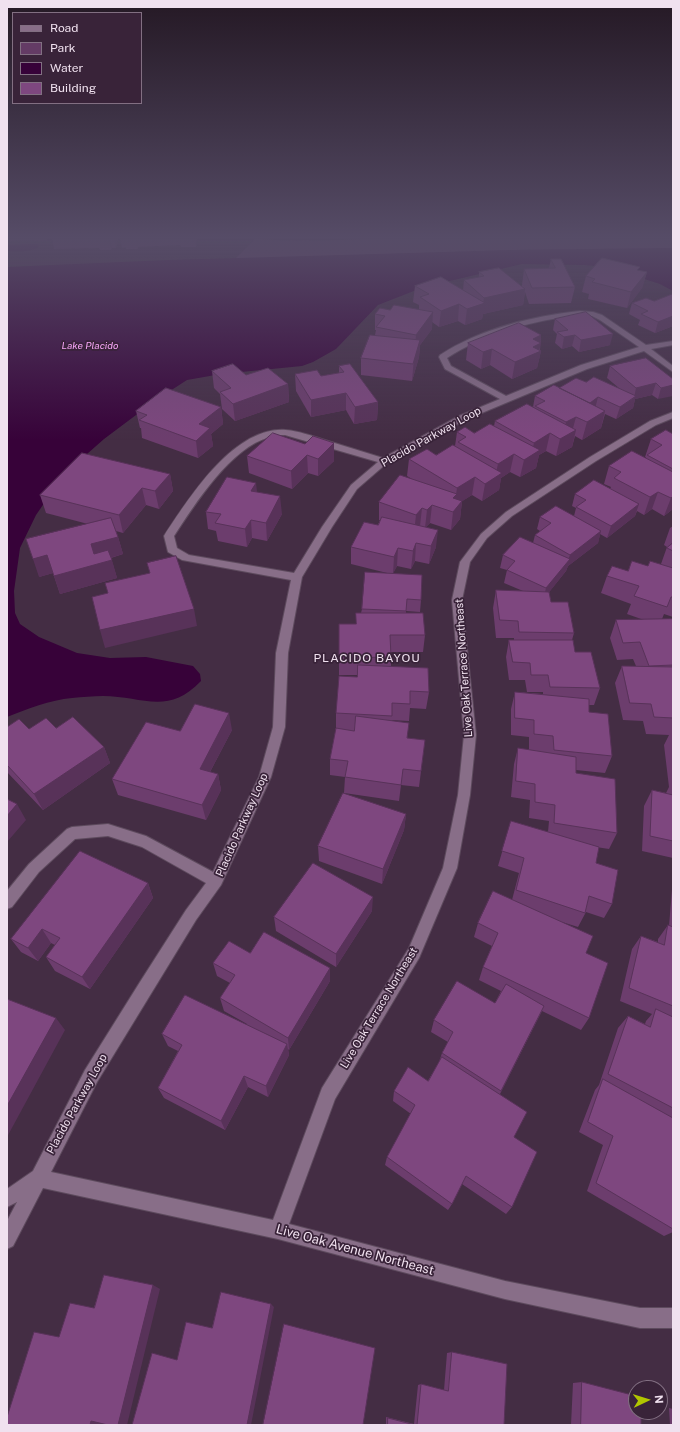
<!DOCTYPE html>
<style>
body{margin:0}
#map{position:relative;width:680px;height:1432px;overflow:hidden;background:#442d44;font-family:"Public Sans",sans-serif}
canvas{display:block}
.frame{position:absolute;inset:0;border:8px solid #f0e1ef;pointer-events:none}
.legend{position:absolute;left:12px;top:12px;width:130px;height:92px;box-sizing:border-box;background:#392339;border:1px solid #826f82;margin:0;padding:5px 7px;list-style:none;font-size:12px;color:#f0e1ef}
.legend li{display:flex;align-items:center;gap:8px;height:20px}
.legend b{width:20px;border:1px solid #826f82}
.north{position:absolute;left:628px;top:1380px;width:40px;height:40px;box-sizing:border-box;background:#392339;border:1px solid #826f82;border-radius:50%;rotate:86deg;font-size:11px;font-weight:700;line-height:16px;text-align:center;color:#f0e1ef}
.north::after{content:'';display:block;margin:auto;width:14px;height:18px;background:#b1c500;clip-path:polygon(50% 0,100% 100%,50% 72%,0 100%)}
</style>
<div id="map">
<canvas width="680" height="1432"></canvas>
<div class="frame"></div>
<ul class="legend">
<li><b style="height:5px;background:#886e88"></b>Road</li>
<li><b style="height:11px;background:#643b65"></b>Park</li>
<li><b style="height:11px;background:#370239"></b>Water</li>
<li><b style="height:11px;background:#7e477f"></b>Building</li>
</ul>
<div class="north">N</div>
</div>
<script>
const c = document.querySelector('canvas').getContext('2d');
c.lineJoin = 'round';
function fill(path, color) {
  c.fillStyle = color;
  c.fill(path, 'evenodd');
}
function stroke(path, color, width, dash) {
  c.strokeStyle = color;
  c.lineWidth = width;
  c.lineCap = dash ? 'butt' : 'round';
  c.setLineDash(dash || []);
  c.stroke(path);
}
function drawText(font, color, halo, rows, align = 'center') {
  c.font = font + ' "Public Sans",sans-serif';
  c.lineWidth = 3.5;
  c.setLineDash([]);
  c.textBaseline = 'middle';
  c.strokeStyle = halo;
  c.fillStyle = color;
  for (const [text, x, y, turn = 0] of rows) {
    c.save();
    c.translate(x, y);
    c.rotate((+turn || 0) * Math.PI / 180);
    c.textAlign = isNaN(turn) ? turn : align;
    if (halo) c.strokeText(text, 0, 0);
    c.fillText(text, 0, 0);
    c.restore();
  }
}
fill(new Path2D(`
 M255 239 297 241 373 239H673V248L514 250 235 259Z`), '#643b65');
fill(new Path2D(`
 M37 244 39 246C32 253 16 251 7 251V245Z
 M673 248V291L660 284 607 267 584 265 522 264 424 287 378 305 336 349 313 362 302 366 221 374 187 380 156 400 104 439 70 469 58 483 36 515 20 548 14 591 15 613 20 624 39 637 77 653 110 658 146 657 193 666 200 674 201 681C168 716 142 696 103 696 93 696 82 697 72 698 50 700 27 709 7 717V267L169 260 514 250Z`), '#370239');
const minor = new Path2D(`
 M580 311 593 312 602 315 646 345 673 341V345L651 349 673 366V372L644 351 587 369 465 420 387 463 357 489 332 527 302 577 288 653 285 727 271 777 221 885 196 920 97 1082 51 1172 273 1220 322 1088 409 948 443 868 458 795 464 735 452 600 460 562 481 534 506 512 590 457 650 421 673 412V418L656 425 596 461 512 516 487 538 470 562 462 600 476 735 470 795 457 868 419 958 335 1099 289 1224 505 1281 640 1308H673V1328H640L505 1299 278 1239 43 1188 13 1246 7 1249V1221L17 1202 7 1207V1189L33 1171 85 1070 140 982 186 910 206 883 142 847 108 836 75 839 39 872 12 907 7 909V891L29 864 67 829 72 827 108 824 146 836 213 872 259 777 273 727 276 653 291 580 182 560 168 552 164 536C189 498 234 426 286 430 299 431 312 436 325 440 344 446 364 452 383 458L459 416 500 399 445 369 439 357 440 355C480 329 533 316 580 311ZM580 315 592 316 600 320 639 347 581 365 506 396 451 366 447 358C485 333 535 320 580 315ZM285 435 378 462 351 485 322 527 294 573 189 555 177 548 174 536C195 504 231 447 270 437 274 435 280 435 285 435Z`);
stroke(minor, '#5d4a5d', 2);
fill(minor, '#886e88');
fill(new Path2D(`
 M7 239H47V240L7 241Z
 M52 239H118L116 248H112L111 250H100L99 248 54 249Z
 M120 239H197L196 247H181L180 245 138 247V249H126V247L122 248Z
 M551 259 575 287 571 303 529 304 525 292 523 305 483 314 482 319 465 325 458 321 439 327 432 322V329L420 345 419 357 412 381 361 375V358L375 335 376 330H375V314L390 310H419V305L413 302 415 286 463 290 464 280 479 277V272L522 287V285L524 269 549 268Z
 M639 271 647 272 642 288 627 308 588 299 589 294 582 292 586 276Z
 M673 294V326L655 333 638 325 640 320 629 314 632 303 654 301Z
 M555 319 610 345 579 352 572 346 562 349 555 343 557 334 553 330Z
 M541 335 540 350 541 351 537 368 512 379 490 365 481 369 466 360 468 343Z
 M339 366 378 402 377 420 354 424 346 410 311 417 296 391 295 374 321 376 339 373Z
 M610 366 673 379 658 399 652 395 635 399 633 408 616 419 605 414 601 428 582 440 575 436 572 447 556 456 546 451 539 455 536 468 520 477 510 472 501 478 499 490 482 501 472 495 462 501 460 519 451 530 430 523 426 527 436 547 429 564 415 561 411 569 397 566 393 573 421 600 420 612 406 611V613L425 635 423 652H391V666L429 692 426 709 410 708 409 721 391 720 408 738 425 740 419 787 401 785 399 801 344 793 345 777 330 775V759L336 728V713L357 677V675H339V624H356L361 613 362 609 387 573 351 564V547L378 525 380 520H379V502L412 479 407 476 409 459 436 455 455 446 457 432 474 433 494 426 495 421 533 407 535 396 559 388 586 382 619 388 607 378Z
 M212 371 246 375 288 384 289 402 235 421 222 409 220 394 214 388Z
 M221 407 223 424 211 434 213 446 198 458 142 438 141 428H140L136 411Z
 M673 434V509L664 516 652 509 644 515 637 511 635 516 607 538 600 534 598 543 568 566 566 571 549 592 551 602 574 633 572 640 575 652 600 688 594 705H589V712L612 756 605 773 576 770V773L617 833 609 849 596 847V863L612 904 604 918 586 912 578 927 562 922 586 953 589 1018 581 1030 542 1011 500 1094 514 1137 512 1207 506 1214 462 1184 452 1204 448 1210 385 1165 387 1157 411 1114 393 1101 394 1091 428 1081 439 1062 442 1053 448 1042 431 1032 434 1020 495 1003 501 991 479 980 483 967 492 946 474 937 478 923 512 900 519 873 498 866 511 821 548 832 549 821 529 818 530 800 511 797 514 764 518 748 529 750V737L511 735V709L515 692 543 694V692H527L525 680H509L506 657 509 640H514V638H496L493 608 496 590 523 591 504 583 507 570 500 568 503 555 533 543 535 535 540 531 537 529 540 517 574 516 576 508 572 506 575 494 610 489 611 487 604 484 609 466 646 458V457H645L651 439Z
 M334 443V461L318 476 308 473 292 489 249 473 247 456 305 444Z
 M170 474 173 491 159 509 146 505 123 533 116 531 118 537 123 554 111 558 117 578 60 594 53 573 39 577 88 524 46 513 40 495Z
 M257 492 282 514 267 541 252 538 247 547 218 541 216 531 208 529 206 512Z
 M673 526V617L664 614 662 619H673V858L642 851 644 806 652 790 666 793 669 787 664 745 669 735 646 734 643 721 623 720 615 683 622 666H636L633 659 617 660 610 638 616 620H644L627 614 631 604 601 593 607 576 661 564 667 547 664 545 670 528Z
 M7 727 29 729 56 728 104 747 110 763 43 810 7 772Z
 M232 730 210 772 218 774 221 790 206 820 118 795 112 779 180 731Z
 M406 814 404 830 382 884 319 861 318 846Z
 M673 877V1232L664 1236 587 1191 603 1145 579 1132 595 1090 599 1085 618 1028 628 1016 645 1024 646 1021 652 1014 620 1001 632 949 641 936 658 942V939L668 925 669 926Z
 M148 883 153 898 90 989 55 971 46 957 55 945 51 943 38 961 21 952 11 939Z
 M372 911 336 967 276 931 274 917Z
 M250 953 330 981 289 1050 288 1049 289 1055 268 1097 248 1087 225 1130 164 1098 158 1088 178 1051 168 1046 162 1034 247 1024 224 1011 220 998 230 983 217 976 213 963Z
 M452 1352 504 1425H386V1417L414 1424 418 1385 421 1384 444 1390 447 1353Z
 M582 1382 641 1425H571L573 1383Z
 M669 1408 673 1409V1425H670Z`), '#6c3d6d');
fill(new Path2D(`
 M109 239H110L112 248 111 250Z
 M114 239H118L116 248Z
 M136 239H137L138 247V249Z
 M195 239H197L196 247Z
 M647 272 642 288 627 308 631 292Z
 M525 289 523 305 483 314 482 319 465 325 467 309 483 303 484 298Z
 M459 304 458 321 439 327 441 311Z
 M433 312 432 329 420 345 419 357 412 381 416 335Z
 M673 316V326L655 333 658 322Z
 M613 334 610 345 579 352 581 340Z
 M541 335 540 344 541 343 539 351H541L537 368 512 379 515 362 533 339Z
 M575 335 572 346 562 349 564 337Z
 M492 349 490 365 481 369 483 352Z
 M656 383 652 395 635 399 633 408 616 419 620 407 634 398 636 388Z
 M288 384 289 402 235 421 233 404Z
 M673 385V396L658 399 661 388Z
 M346 393V410L311 417V400Z
 M598 397 595 409 590 403Z
 M378 402 377 420 354 424 355 407Z
 M221 407 223 424 211 434 213 446 198 458 196 441 199 424Z
 M605 411 601 428 582 440 587 422Z
 M576 417 572 432 576 430 572 447 556 456 560 439 563 437 566 422Z
 M550 433 546 451 539 455 536 468 520 477 524 460 531 455 534 443Z
 M334 443V461L318 476V459Z
 M514 454 510 472 501 478 499 490 482 501 485 484 495 477 498 464Z
 M307 455 308 473 292 489 291 471Z
 M170 474 173 491 159 509 155 491Z
 M475 477 472 495 455 506 462 501 460 519 451 530 453 512V498L456 495 457 488Z
 M256 483 258 500 251 491Z
 M142 488 146 505 123 533 119 515Z
 M658 492 652 509 644 515 650 497Z
 M280 496 282 514 267 541 266 523Z
 M673 496V509L664 516 671 498Z
 M639 504 635 516 607 538 611 526Z
 M432 505 430 523 425 528 427 510Z
 M422 508 420 526 414 533 416 515Z
 M251 520 252 538 247 547 245 529Z
 M438 530 436 547 429 564 431 546Z
 M601 531 598 543 568 566 566 571 543 600 546 588 568 560 570 555Z
 M118 537 123 554 96 562 91 544Z
 M416 543 415 561 411 569 413 551Z
 M398 548 397 566 393 574 394 557Z
 M47 555 53 573 39 577 33 559Z
 M112 560 117 578 60 594 54 576Z
 M194 609 197 626 105 648 100 630Z
 M229 713 232 730 203 785 200 769Z
 M104 747 110 763 43 810 34 794Z
 M218 774 221 790 206 820 202 805Z
 M17 804 26 820 7 842V816Z
 M406 814 404 830 382 884 383 869Z
 M148 883 153 898 90 989 82 977Z
 M373 897 372 911 336 967V954Z
 M42 929 51 943 38 961 28 948Z
 M330 968V981L289 1050 288 1038Z
 M56 1018 65 1030 7 1137V1106Z
 M287 1044 289 1055 268 1097 266 1086Z
 M244 1076 248 1087 225 1130 221 1121Z
 M153 1285 160 1289 127 1425H118Z
 M271 1304 274 1307 251 1425H247Z
 M101 1420 100 1425H90L91 1421Z`), '#583259');
const building = new Path2D(`
 M602 258 640 267 637 270 647 272 631 292 592 282 595 279 586 276Z
 M551 259H561L575 287 532 288 524 269 555 268Z
 M499 268 525 289 484 298 464 280 484 276 479 272Z
 M441 277 485 303 467 309 459 304 441 311 420 297 429 294 415 286Z
 M673 294V316L658 322 641 314 648 311 632 303 646 298 654 301Z
 M394 305 433 312 416 335 376 327 385 316 375 314 380 308 390 310Z
 M586 312 613 334 581 340 575 335 564 337 557 332 568 330 555 319Z
 M519 323 541 335 533 339 541 343 533 347 541 351 515 362 492 349 483 352 468 343Z
 M370 335 420 340 413 364 361 358Z
 M646 358 673 379V385L661 388 656 383 636 388 610 366Z
 M233 364 246 375 268 368 288 384 233 404 220 392 231 388 212 371Z
 M350 364 378 402 355 407 346 393 311 400 295 374 317 370 321 376 344 372 339 366Z
 M594 377 636 396 620 407 598 397 590 403 559 388 576 378 586 382Z
 M554 385 605 411 587 422 576 417 566 422 535 406 545 401 535 396Z
 M166 388 221 407 199 424 210 428 196 441 139 420 147 415 136 411Z
 M527 404 576 430 560 439 550 433 534 443 495 421Z
 M490 424 540 450 524 460 514 454 498 464 458 442 466 437 457 432 465 427 474 433Z
 M666 430 673 434V469L647 455 662 445 651 439Z
 M273 433 305 444 313 436 334 443 318 459 307 455 291 471 247 456Z
 M453 445 502 473 485 484 475 477 457 488 409 459 427 449 436 455Z
 M632 451 673 472V496L671 498 658 492 650 497 614 478 621 472 609 466Z
 M82 453 170 474 155 491 142 488 119 515 40 495Z
 M400 475 457 494 453 498 462 501 453 512 432 505 427 510 422 508 416 515 379 502Z
 M227 477 256 483 251 491 280 496 266 523 251 520 245 529 215 523 221 514 206 512Z
 M594 480 639 504 611 526 576 507 586 500 575 494Z
 M556 506 601 531 570 555 535 535 551 523 540 517Z
 M382 517 438 530 431 546 416 543 413 551 398 548 394 557 351 547 364 522 378 525Z
 M111 518 118 537 91 544 94 554 108 550 112 560 54 576 47 555 33 559 26 539Z
 M520 537 570 559 546 588 507 570 515 561 503 555Z
 M673 543V551L667 548Z
 M176 556 194 609 100 630 92 597 108 593 105 583 150 573 147 563Z
 M632 561 648 566 650 561 673 568V597H671L667 607 634 596 639 586 607 576 612 566 628 571Z
 M365 572 422 575 421 600 407 599 406 611 362 609Z
 M496 590 549 592 551 602H568L574 633 519 632 518 621 500 620Z
 M356 613H423L425 635H390L391 657 339 658V624H356Z
 M673 619V665L649 666 640 642 623 643 616 620Z
 M509 640H573L575 652H591L600 688 550 687 548 675H531L530 663 513 662Z
 M358 665 428 668 429 692 410 691V704L392 703V716L336 713 339 676 357 677Z
 M622 666 673 667V718L654 717 651 704 630 703Z
 M515 692 589 699V712L608 714 612 756 554 750 553 736 534 734V720L515 718Z
 M195 704 229 713 200 769 218 774 202 805 112 779 146 722 180 731Z
 M356 716 409 723 407 738 425 740 421 771 403 769 401 785 345 777 348 761 330 759 336 728 354 731Z
 M73 717 104 747 34 794 7 765V727L19 719 29 729 46 718 56 728Z
 M518 748 576 757V773L615 779 617 833 554 823 555 805 535 802V784L516 781Z
 M673 780V841L650 836 652 790 673 795Z
 M343 793 406 814 383 869 318 846Z
 M7 799 17 804 7 816Z
 M511 821 599 847 596 863 618 870 612 904 589 896 585 913 516 890 524 858 502 851Z
 M80 851 148 883 82 977 46 957 60 938 42 929 28 948 11 939Z
 M313 863 373 897 336 954 274 917Z
 M493 891 593 936 586 953 608 963 589 1018 483 967 498 933 478 923Z
 M668 925 673 927V1006L629 988 641 936 664 945Z
 M264 932 330 968 288 1038 220 998 235 975 213 963 229 941 250 953Z
 M457 981 495 1003 506 984 544 1006 501 1091 442 1053 453 1032 434 1020Z
 M185 995 287 1044 266 1086 244 1076 221 1121 158 1088 182 1045 162 1034Z
 M7 999 56 1018 7 1106Z
 M656 1009 673 1017V1108L608 1074 628 1016 650 1027Z
 M442 1057 527 1112 514 1137 537 1152 512 1207 466 1176 452 1204 387 1157 415 1105 394 1091 408 1067 428 1081Z
 M603 1079 673 1118V1229L596 1183 613 1136 588 1122Z
 M104 1275 153 1285 118 1425H108L91 1421 90 1425H7V1417L34 1332 59 1337 70 1303 94 1308Z
 M221 1292 271 1304 247 1425H132L152 1353 177 1360 186 1322 212 1328Z
 M284 1324 375 1348 363 1425H263Z
 M452 1352 507 1364 504 1425H417L421 1384 448 1391Z
 M582 1382 636 1396V1412H641V1425H581Z
 M388 1418 415 1425H388Z`);
fill(building, '#7e477f');
stroke(building, '#583259', 1);
const sky = c.createLinearGradient(0, 0, 0, 440);
sky.addColorStop(0, '#251925');
sky.addColorStop(0.54, '#564c67');
sky.addColorStop(1, '#564c6700');
c.fillStyle = sky;
c.fillRect(0, 0, 680, 440);
drawText('italic 10px', '#f6a6f6', '#392339', [
 ["Lake Placido",90,346]
]);
drawText('11px', '#f0e1ef', '#392339', [
 ["Placido Parkway Loop",431,437,-29],
 ["Live Oak Terrace Northeast",464,668,-94],
 ["Placido Parkway Loop",242,825,-66],
 ["Live Oak Terrace Northeast",379,1008,-59],
 ["Placido Parkway Loop",77,1104,-61]
]);
c.letterSpacing = '1px';
drawText('12px', '#f0e1ef', '#392339', [
 ["PLACIDO BAYOU",367,658]
]);
c.letterSpacing = '0px';
drawText('13px', '#f0e1ef', '#392339', [
 ["Live Oak Avenue Northeast",355,1250,15]
]);
</script>
